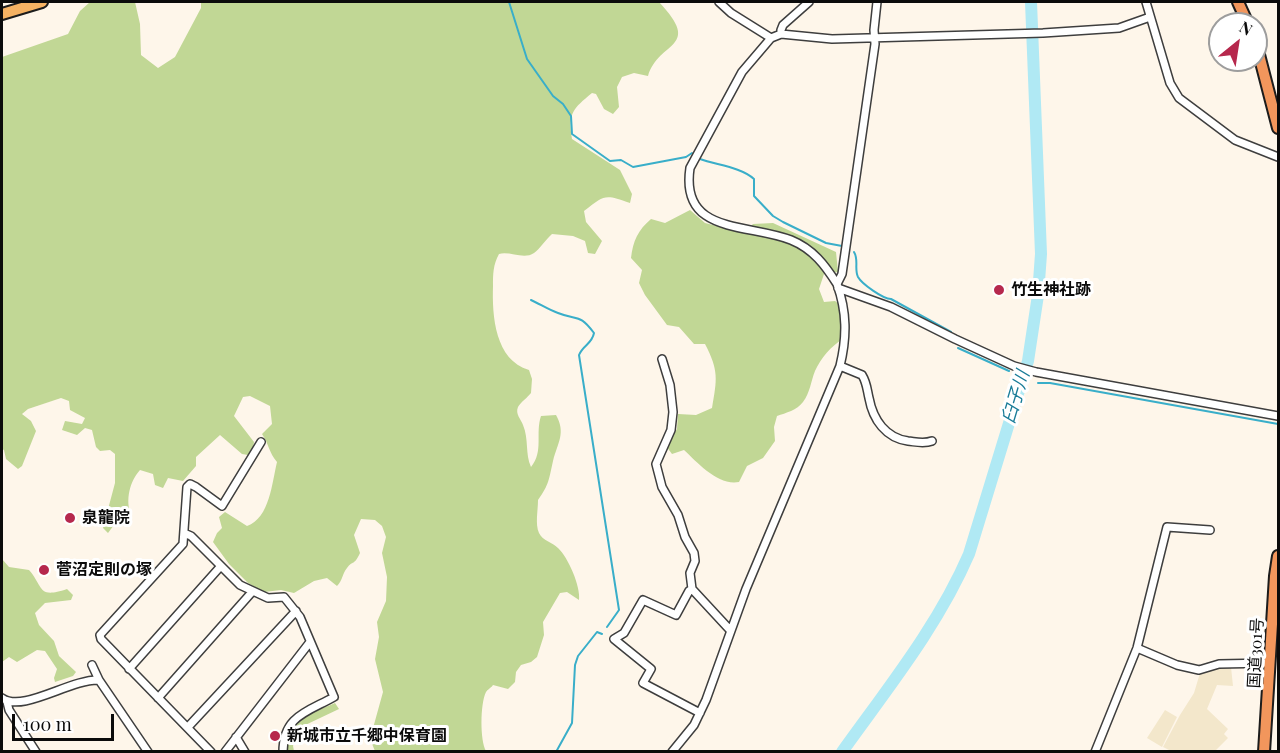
<!DOCTYPE html>
<meta charset="utf-8">
<style>
body{margin:0}
#map{position:relative;width:1280px;height:753px;overflow:hidden;background:#fef6ea;font-family:"Playfair Display",serif}
canvas{display:block}
.frame{position:absolute;inset:0;border:3px solid #0b0b0b;pointer-events:none}
.north{position:absolute;left:1208px;top:12px;width:60px;height:60px;box-sizing:border-box;background:#fff;border:2px solid #9d9d9d;border-radius:50%;rotate:30deg;font-size:16px;font-weight:700;line-height:24px;text-align:center;color:#0b0b0b}
.north::after{content:'';display:block;margin:auto;width:21px;height:27px;background:#b6284d;clip-path:polygon(50% 0,100% 100%,50% 72%,0 100%)}
.scale{position:absolute;left:12px;top:714px;width:102px;height:27px;box-sizing:border-box;border:3px solid #0b0b0b;border-top:0;padding-left:8px;font-size:18px;line-height:21px;white-space:nowrap;color:#0b0b0b;-webkit-text-stroke:4px #fff;paint-order:stroke}
</style>
<div id="map">
<canvas width="1280" height="753"></canvas>
<div class="frame"></div>
<div class="north">N</div>
<div class="scale">100 m</div>
</div>
<script>
const c = document.querySelector('canvas').getContext('2d');
c.lineJoin = 'round';
function fill(path, color) {
  c.fillStyle = color;
  c.fill(path, 'evenodd');
}
function stroke(path, color, width, dash) {
  c.strokeStyle = color;
  c.lineWidth = width;
  c.lineCap = dash ? 'butt' : 'round';
  c.setLineDash(dash || []);
  c.stroke(path);
}
function drawText(font, color, halo, rows, align = 'center') {
  c.font = font + ' "Playfair Display","Noto Sans JP",serif';
  c.lineWidth = 6;
  c.setLineDash([]);
  c.textBaseline = 'middle';
  c.strokeStyle = halo;
  c.fillStyle = color;
  for (const [text, x, y, turn = 0] of rows) {
    c.save();
    c.translate(x, y);
    c.rotate((+turn || 0) * Math.PI / 180);
    c.textAlign = isNaN(turn) ? turn : align;
    if (halo) c.strokeText(text, 0, 0);
    c.fillText(text, 0, 0);
    c.restore();
  }
}
fill(new Path2D(`
 M1219 667H1231L1233 686 1217 685 1207 709 1228 729 1224 734 1228 738 1215 751H1171L1163 747 1180 715 1194 693 1200 673Z
 M1165 710 1177 717 1162 747 1147 738Z`), '#f3e7cb');
fill(new Path2D(`
 M90 2H135L140 24 141 55 158 68 175 57 201 8V2H659C703 49 659 40 648 76L634 73 622 77 617 87 619 107 613 114 604 109 596 94 592 93C573 109 568 112 572 139L620 170 632 194 630 203C604 194 605 195 584 211L586 222 602 241 595 254 588 253 585 241 573 236 552 234C546 239 539 250 534 253 524 260 510 251 499 254 493 265 493 274 493 286 492 316 495 360 529 370L532 379 531 393C528 397 520 403 518 407 515 414 521 419 523 425 529 439 525 454 531 467 544 451 535 434 541 416L556 415C566 433 558 442 553 461 549 479 549 485 538 500 538 511 535 524 539 533 543 541 552 542 558 548 568 557 581 587 579 600L567 592 560 593 543 622 544 635 537 657 531 662 521 665 516 672 515 682 508 689 493 685C492 687 487 690 486 692 480 704 480 741 486 751H375L370 739 383 692 375 659 379 637 377 622 386 601 387 577 382 553 386 537 382 526 375 520 361 519 354 535 360 553C354 566 353 560 347 568 342 574 343 580 337 586L327 578 314 581 294 593 281 590 264 592 248 583 229 564 213 542 217 533 222 528 219 517 225 512 247 526C270 518 272 482 277 462 269 453 269 444 262 434L272 424 270 406 250 396 243 397 234 416 254 442 253 449 248 455 242 454 220 435 196 457V466L183 481 168 478 163 488 155 485 153 474 140 470C130 481 125 500 131 515L122 525H114L108 533 103 528 115 483V454L110 450 100 451 96 447 92 430 85 428 77 435 62 430 65 421 82 424 85 418 70 410 69 401 61 398 28 409 22 414 31 421 36 431 22 466 18 469 6 459 4 450 2 449V57L68 34 80 11Z
 M690 210 705 223 744 233 753 224 773 223 836 252 838 272 824 274 819 289 824 302 835 301 842 306 843 339C831 346 821 358 815 371 811 381 810 393 803 402 797 410 786 413 777 416L774 427 775 441 763 458 747 466 739 482C718 486 698 463 684 450L672 454 666 446 677 429 678 414 696 415 712 408C717 379 719 371 705 344H694L679 327 667 325 645 295 639 283 642 270 631 258C633 241 638 230 651 219L665 223Z
 M2 559 9 567 29 570C44 587 37 599 67 589L73 595 71 600 45 603 35 613 39 625 54 641 59 656 76 672 73 676 55 682 54 678 57 669 45 651 37 650 17 662 9 657 2 662 3 674H2Z
 M335 703 339 709 299 728 293 746 294 751H287C292 715 304 717 335 703Z`), '#c1d795');
stroke(new Path2D(`
 M509 2 527 59 553 96 563 104 571 116 572 134 610 161 621 160 633 167 686 157 692 153
 M700 159C716 165 741 167 754 179V196L773 216 783 222 826 243 842 246
 M854 252C859 260 854 269 858 277 862 284 883 299 891 299L951 332
 M531 300C540 304 549 310 558 313 578 321 579 313 594 333 592 344 583 345 579 355L619 610 607 627
 M958 348 1009 371
 M1017 374 1028 380
 M1038 383H1050L1278 424
 M556 752 572 723 575 665 578 656 597 632 602 634`), '#39aec9', 2);
stroke(new Path2D(`
 M842 752C887 689 938 626 969 554L1028 361 1038 295 1041 254 1031 2`), '#b0e9f4', 12);
const minor = new Path2D(`
 M719 2 731 13 771 38 742 72 690 168C680 235 748 223 791 240 813 249 825 265 837 284
 M1146 2 1170 83 1179 98 1235 140 1278 157
 M781 34V30L783 25 809 2
 M771 38 781 34 832 39 1043 33 1119 28 1150 17
 M838 288 891 307 955 339 1014 366 1036 372 1278 416
 M662 359 670 385 673 412 671 430 656 464 662 487 678 515 685 537 694 553 695 561 690 573 692 589 730 630
 M840 366 862 375C867 383 867 390 869 398 873 420 886 438 908 441 917 442 924 444 932 441
 M184 533 191 536 240 585 268 598 284 597 300 617 334 697C307 712 283 716 283 752
 M692 589 689 591 676 615 643 600 624 633 614 639 651 669 643 683 700 713
 M1137 648 1177 665 1199 670 1219 664 1270 663
 M92 665 99 680
 M129 669 220 567
 M2 698C23 713 70 679 99 680L148 752
 M158 698 252 592
 M7 702 9 710 36 752
 M188 727 296 611
 M236 737 245 752
 M211 752 101 639 100 635 183 544 187 487 190 484 196 487 222 506 261 442
 M225 752 310 642
 M672 752 694 725 706 700 746 589 840 366C847 337 847 312 837 284L842 274 875 44 874 30 877 2
 M1095 752 1137 648 1167 527 1210 530`);
const primary = new Path2D(`
 M2 14 42 2`);
const trunk = new Path2D(`
 M1238 2 1248 24
 M1256 43 1278 128
 M1264 752 1275 576 1278 556`);
stroke(minor, '#3e3e3e', 10);
stroke(primary, '#1c1c1c', 14);
stroke(trunk, '#1c1c1c', 14);
stroke(minor, '#fff', 7);
stroke(primary, '#f5b263', 10);
stroke(trunk, '#f2965c', 10);
for (const [x, y, r, color] of [
 [999,290,6,"#b6284d"],
 [70,518,6,"#b6284d"],
 [44,570,6,"#b6284d"],
 [275,736,6,"#b6284d"]
]) {
  const dot = new Path2D();
  dot.arc(x, y, r, 0, 2 * Math.PI);
  c.fillStyle = color;
  c.fill(dot);
  stroke(dot, '#fff', 2);
}
drawText('bold 16px', '#0b0b0b', '#fff', [
 ["竹生神社跡",1011,290],
 ["泉龍院",82,518],
 ["菅沼定則の塚",56,570],
 ["新城市立千郷中保育園",287,736]
], 'left');
drawText('16px', '#0b0b0b', '#fff', [
 ["国道301号",1256,653,-87]
]);
drawText('italic 18px', '#197c98', '#fff', [
 ["臼子川",1016,397,-73]
]);
</script>
